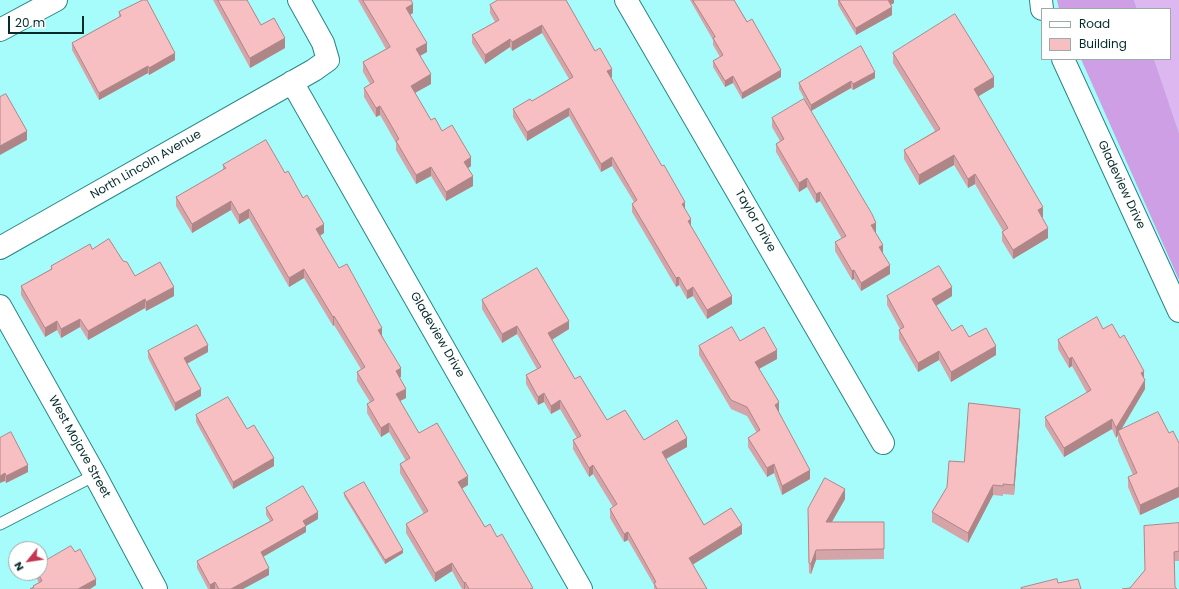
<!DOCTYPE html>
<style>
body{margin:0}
#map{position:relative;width:1179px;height:589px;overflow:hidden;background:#a6fcfa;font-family:Poppins,sans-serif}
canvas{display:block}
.legend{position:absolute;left:1041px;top:8px;width:130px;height:52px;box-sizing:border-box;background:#fff;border:1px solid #9baaaa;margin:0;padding:5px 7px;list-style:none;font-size:12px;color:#052b2b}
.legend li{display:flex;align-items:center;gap:8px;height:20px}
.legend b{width:20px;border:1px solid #9baaaa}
.north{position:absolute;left:8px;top:541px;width:40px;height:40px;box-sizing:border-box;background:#fff;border:1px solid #9baaaa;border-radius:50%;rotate:240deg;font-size:11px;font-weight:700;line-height:16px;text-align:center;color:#052b2b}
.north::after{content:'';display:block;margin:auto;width:14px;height:18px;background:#c53551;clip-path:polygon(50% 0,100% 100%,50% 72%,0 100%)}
.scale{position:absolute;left:8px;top:16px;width:76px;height:18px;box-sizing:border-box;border:2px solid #052b2b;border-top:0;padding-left:5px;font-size:12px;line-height:14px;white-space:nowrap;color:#052b2b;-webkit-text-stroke:3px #fff;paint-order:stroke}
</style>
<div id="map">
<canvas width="1179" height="589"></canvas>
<ul class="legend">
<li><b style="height:5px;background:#fff"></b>Road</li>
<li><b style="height:11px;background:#f8bfc3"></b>Building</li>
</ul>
<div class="north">N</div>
<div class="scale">20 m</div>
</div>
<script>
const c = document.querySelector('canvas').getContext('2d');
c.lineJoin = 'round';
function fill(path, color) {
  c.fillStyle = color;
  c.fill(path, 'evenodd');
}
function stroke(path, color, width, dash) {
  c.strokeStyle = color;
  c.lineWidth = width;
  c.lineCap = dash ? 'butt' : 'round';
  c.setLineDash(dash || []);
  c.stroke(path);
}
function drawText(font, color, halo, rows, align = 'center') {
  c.font = font + ' Poppins,sans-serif';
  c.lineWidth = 4;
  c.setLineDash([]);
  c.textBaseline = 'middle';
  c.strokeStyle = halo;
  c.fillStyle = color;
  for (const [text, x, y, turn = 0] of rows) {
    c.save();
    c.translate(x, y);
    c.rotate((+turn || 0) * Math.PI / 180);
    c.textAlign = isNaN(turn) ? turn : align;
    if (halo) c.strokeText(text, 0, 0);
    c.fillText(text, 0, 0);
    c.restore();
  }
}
fill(new Path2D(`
 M1134 0H1179V133L1154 59H1170V9H1137Z`), '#ddb7f0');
fill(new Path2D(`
 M1057 0H1134L1137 9H1059Z
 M1081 59H1154L1179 133V280Z`), '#cf9fe5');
const service = new Path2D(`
 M0 524 95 475`);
const minor = new Path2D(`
 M626 0 883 443
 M1041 0 1042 9
 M0 30 56 0
 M1063 59 1179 311
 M292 82 581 589
 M0 248 314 70 328 60 323 43 299 0
 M0 306 95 475 156 589`);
stroke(service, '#2b8584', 13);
stroke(minor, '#2b8584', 24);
stroke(service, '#fff', 11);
stroke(minor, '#fff', 22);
fill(new Path2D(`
 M213 0H247L261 25 285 48 250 68Z
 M358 0H411L413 13 410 15 427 52 420 56 431 84 415 93 431 120 442 131 471 166 468 168 473 186 446 201 431 176 416 184 396 150V143L380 115 376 117 364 97V88L370 84 363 72V62L386 49Z
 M498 0 595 51 612 77 611 78 685 210 691 226 732 304 707 319 693 296 687 299 679 285 676 287 632 212V204L634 202 612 166 601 172 569 116 527 141 513 117V109L532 101 569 79 542 33 512 51 510 47 485 64 472 43V35L495 22 490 13V5Z
 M690 0H734L781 77 742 99 733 83 725 87 713 67V61L720 57 713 45V40Z
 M838 0H894V3L890 5 892 15 856 35 838 5Z
 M119 12 175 60 149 75 148 73 99 100 72 50V43L119 17Z
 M893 53 994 87 978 96 1043 217H1042L1048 238 1013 259 1002 241V232L1003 231 975 184 968 188 954 165 919 185 904 159V150L935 131 893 63Z
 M875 78 853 90 851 88 811 111 799 89V83Z
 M772 118 876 232H875L890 274 861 291 854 279 852 280 835 251V242L842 239 820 201 816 203 807 187 799 192 776 152V144L780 141 772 127Z
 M223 165 285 173 324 233 320 236 339 268 382 335 401 377H400L406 398 400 401 419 433 468 485 462 488 485 527 497 537 533 589H462L452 571 435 582 406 533V524L424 514 400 473V464L406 461 389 432 381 437 367 413V404L370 402 357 381V372L361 369 334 325 333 326 304 278 289 287 249 218 239 224 231 210 192 233 176 206V197L223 170Z
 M92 249 123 261 135 276 174 296 146 311 145 308 88 340 80 327 61 338 57 330 45 337 21 295V286L51 269V266Z
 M887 296H952L936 306 952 331 969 337 996 355 951 382 939 360 918 372 899 339V330L900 329 887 305Z
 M482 300 569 329 552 340 575 379 607 420 644 440 687 447 666 459 704 525 742 534 692 564 707 589H654V585L628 540 624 542 610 518V509L613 507 593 474 589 477 573 449V440L577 438 560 409 551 414 544 402 538 405 526 384V375L537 369 517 334 502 343 482 309Z
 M1103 329 1144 378 1145 389 1121 430 1169 433 1179 443V497L1140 515 1128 487V477L1133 475 1118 441V435L1116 438 1112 429 1064 457 1045 426V417L1087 393 1072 366 1069 368 1058 349V340Z
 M740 341 777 359 759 369 778 412 810 479 782 495 774 473 767 477 748 447V438L757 433 747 416 731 409 699 355V346Z
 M148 351 208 352 187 364 201 396 175 411 148 358Z
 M196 415 274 466 233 489 196 422Z
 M1020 419 1014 495 1003 494V496L993 495 968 543 932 522V512L964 462Z
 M0 438 28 472 6 483 5 481Z
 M344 493 403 553 385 564 344 496Z
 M845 499 832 522H884V559L816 560 811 574 809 573 808 519Z
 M266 508 318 519 306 526V532L263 557 269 575 243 589H208L197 568V561L270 521 266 515Z
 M1179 523V561H1175V587L1130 588 1145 570Z
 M34 573H40L96 585 90 589H30L33 587V586L39 583Z`), '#d5a4a8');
fill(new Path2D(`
 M887 0H894V3L887 7Z
 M413 4V13L406 17V8Z
 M892 7V15L856 35V28Z
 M542 25V33L512 51V42Z
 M285 38V48L250 68V58Z
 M510 39V47L485 64V55Z
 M427 43V52L416 58V49Z
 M175 53V60L149 75V68Z
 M148 66V73L99 100V93Z
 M612 69V77L607 80V71Z
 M781 70V77L742 99V93Z
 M875 72V78L853 90V84Z
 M431 74V84L411 95V86Z
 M733 76V83L725 87V81Z
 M994 77V87L974 99V89Z
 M851 81V88L811 111V105Z
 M380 106V115L376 117V108Z
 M569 108V116L527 141V132Z
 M27 131V140L0 155V146Z
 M954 155V165L919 185V175Z
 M471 157V166L464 171V162Z
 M612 157V166L601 172V164Z
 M431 167V176L416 184V175Z
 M975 174V184L968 188V179Z
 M473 176V186L446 201V192Z
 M807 178V187L799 192V183Z
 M820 192V201L816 203V194Z
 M231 201V210L192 233V224Z
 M685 202V211L682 204Z
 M1043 207V217L1038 220V210Z
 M249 209V218L239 224V215Z
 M691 219V227L688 221Z
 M876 223V232L871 234V225Z
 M324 224V233L316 238V229Z
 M1048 228V238L1013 259V250Z
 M883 245V254L879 247Z
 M890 265V274L861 291V283Z
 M304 269V278L289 287V278Z
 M854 270V279L852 280V271Z
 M679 277V285L676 287V278Z
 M174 287V296L146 311V302Z
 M693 287V296L687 299V291Z
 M952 287V296L932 308V299Z
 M732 296V304L707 319V310Z
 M145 299V308L88 340V331Z
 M334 316V325L333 326V317Z
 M80 319V327L61 338V329Z
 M57 321V330L45 337V328Z
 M569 321V329L548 342V333Z
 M517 326V334L502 343V334Z
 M382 328V337L378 330Z
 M208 345V352L184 365V358Z
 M996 346V355L951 382V372Z
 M777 350V359L755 371V362Z
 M939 351V360L918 372V363Z
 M1072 357V366L1069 368V359Z
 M401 368V377L396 379V371Z
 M1144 371V380L1141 373Z
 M1145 380V389L1119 433 1118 431V435L1116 438V428Z
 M201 389V396L175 411V403Z
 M406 389V398L396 403V394Z
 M544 393V402L538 405V397Z
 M560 400V409L551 414V406Z
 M779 402V411L775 414V405Z
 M1020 409V419L1014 495V485Z
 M1112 419V429L1064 457V448Z
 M389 423V432L381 437V428Z
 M687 438V447L662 461V452Z
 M274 458V466L233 489V482Z
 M774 464V473L767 477V468Z
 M28 465V472L6 483V476Z
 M593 465V474L589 477V468Z
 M810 470V479L782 495V486Z
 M5 473V481L0 483V476Z
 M468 476V485L458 491V482Z
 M993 485V495L968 543V533Z
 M1179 487V497L1140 515V505Z
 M845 489V499L826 532V522Z
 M318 512V519L306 526V532L261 558V552L303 521Z
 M742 525V534L689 567V558Z
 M628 532V540L624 542V534Z
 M403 550V553L385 564V560Z
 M816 550V560L811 574V564Z
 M452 563V571L435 582V573Z
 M269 568V575L243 589H231Z
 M96 579V585L90 589H78Z
 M215 582V589H210V585Z
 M465 582V589H464V583Z`), '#ae8688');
const building = new Path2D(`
 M143 0H147L175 53 149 68 148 66 99 93 72 43 121 16 119 12Z
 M218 0H247L261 25 274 18 285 38 250 58Z
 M363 0H411L413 4 406 8 427 43 416 49 431 74 411 86 431 120 435 118 442 131 452 125 471 157 464 162 473 176 446 192 431 167 416 175 396 141 399 139 380 106 376 108 364 88 374 82 363 62 390 47Z
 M498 0H566L595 51 600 48 612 69 607 71 662 166 664 165 685 202 682 204 691 219 688 221 732 296 707 310 693 287 687 291 679 277 676 278 632 204 637 200 612 157 601 164 569 108 527 132 513 109 530 99 532 101 573 77 542 25 512 42 510 39 485 55 472 35 499 20 490 5Z
 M693 0H734L747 22 752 19 781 70 742 93 733 76 725 81 713 61 723 55 713 38 715 37Z
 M839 0H888L892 7 856 28Z
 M955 14 994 77 974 89 1043 207 1038 210 1048 228 1013 250 1002 232 1008 228 975 174 968 179 954 155 919 175 904 150 940 129 893 53Z
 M861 46 875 72 853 84 851 81 811 105 799 83Z
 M6 94 27 131 0 146V97Z
 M804 99 872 214 876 223 871 225 883 245 879 247 890 265 861 283 854 270 852 271 835 242 846 236 820 192 816 194 807 178 799 183 776 144 784 139 772 118Z
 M266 140 285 173 288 171 303 198 307 195 324 224 316 229 339 268 347 264 382 328 378 330 401 368 396 371 406 389 396 394 419 433 437 423 468 476 458 482 485 527 490 524 497 537 502 534 533 588 530 589H469L465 582 464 583 452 563 435 573 406 524 428 511 400 464 410 458 389 423 381 428 367 404 374 400 357 372 365 367 334 316 333 317 304 269 289 278 249 209 239 215 231 201 192 224 176 197 226 168 223 165Z
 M109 239 123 261 127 262 135 276 160 262 174 287 146 302 145 299 88 331 80 319 61 329 57 321 45 328 21 286 52 269 51 266 90 244 92 249Z
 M939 266 952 287 932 299 952 331 962 325 969 337 986 328 996 346 951 372 939 351 918 363 899 330 904 327 887 296Z
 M537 268 569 321 548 333 575 379 580 376 607 420 625 410 644 440 677 420 687 438 662 452 704 525 731 508 742 525 689 558 707 589H657L654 583 656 582 628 532 624 534 610 509 617 504 593 465 589 468 573 440 581 436 560 400 551 406 544 393 538 397 526 375 541 367 517 326 502 334 482 300Z
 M1097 317 1103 329 1112 324 1120 338 1124 335 1144 371 1141 373 1145 380 1116 428 1112 419 1064 448 1045 417 1091 390 1072 357 1069 359 1058 340Z
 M197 325 208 345 184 358 201 389 175 403 148 351Z
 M732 327 740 341 764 327 777 350 755 362 779 402 775 405 810 470 782 486 774 464 767 468 748 438 760 430 747 407 731 400 699 346Z
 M228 397 247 429 254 425 274 458 233 482 196 415Z
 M969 403 1020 409 1014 485 1003 484V486L993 485 968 533 932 512 947 487 949 461 964 462Z
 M1158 412 1169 433 1173 431 1179 443V487L1140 505 1128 477 1137 473 1118 431Z
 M11 432 28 465 6 476 5 473 0 476V438Z
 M825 478 845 489 826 522H884V549L816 550 811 564 809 563 808 509Z
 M364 482 403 550 385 560 344 493Z
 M303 486 318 512 303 521 306 526 261 552 269 568 231 589H219L215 582 210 585 197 561 273 520 266 508Z
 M1179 523V551L1174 552 1175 587 1177 589H1122L1130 588 1145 570 1144 526Z
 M71 546 75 552 80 549 96 579 78 589H30L34 587 33 586 42 581 38 573H40V564Z
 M1057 579 1058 583 1078 579 1081 589H1021V588Z`);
fill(building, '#f8bfc3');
stroke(building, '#ae8688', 1);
drawText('12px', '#052b2b', '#fff', [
 ["North Lincoln Avenue",146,165,-30],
 ["Gladeview Drive",1121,185,65],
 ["Taylor Drive",755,221,60],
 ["Gladeview Drive",437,335,60],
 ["West Mojave Street",79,447,61]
]);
</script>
